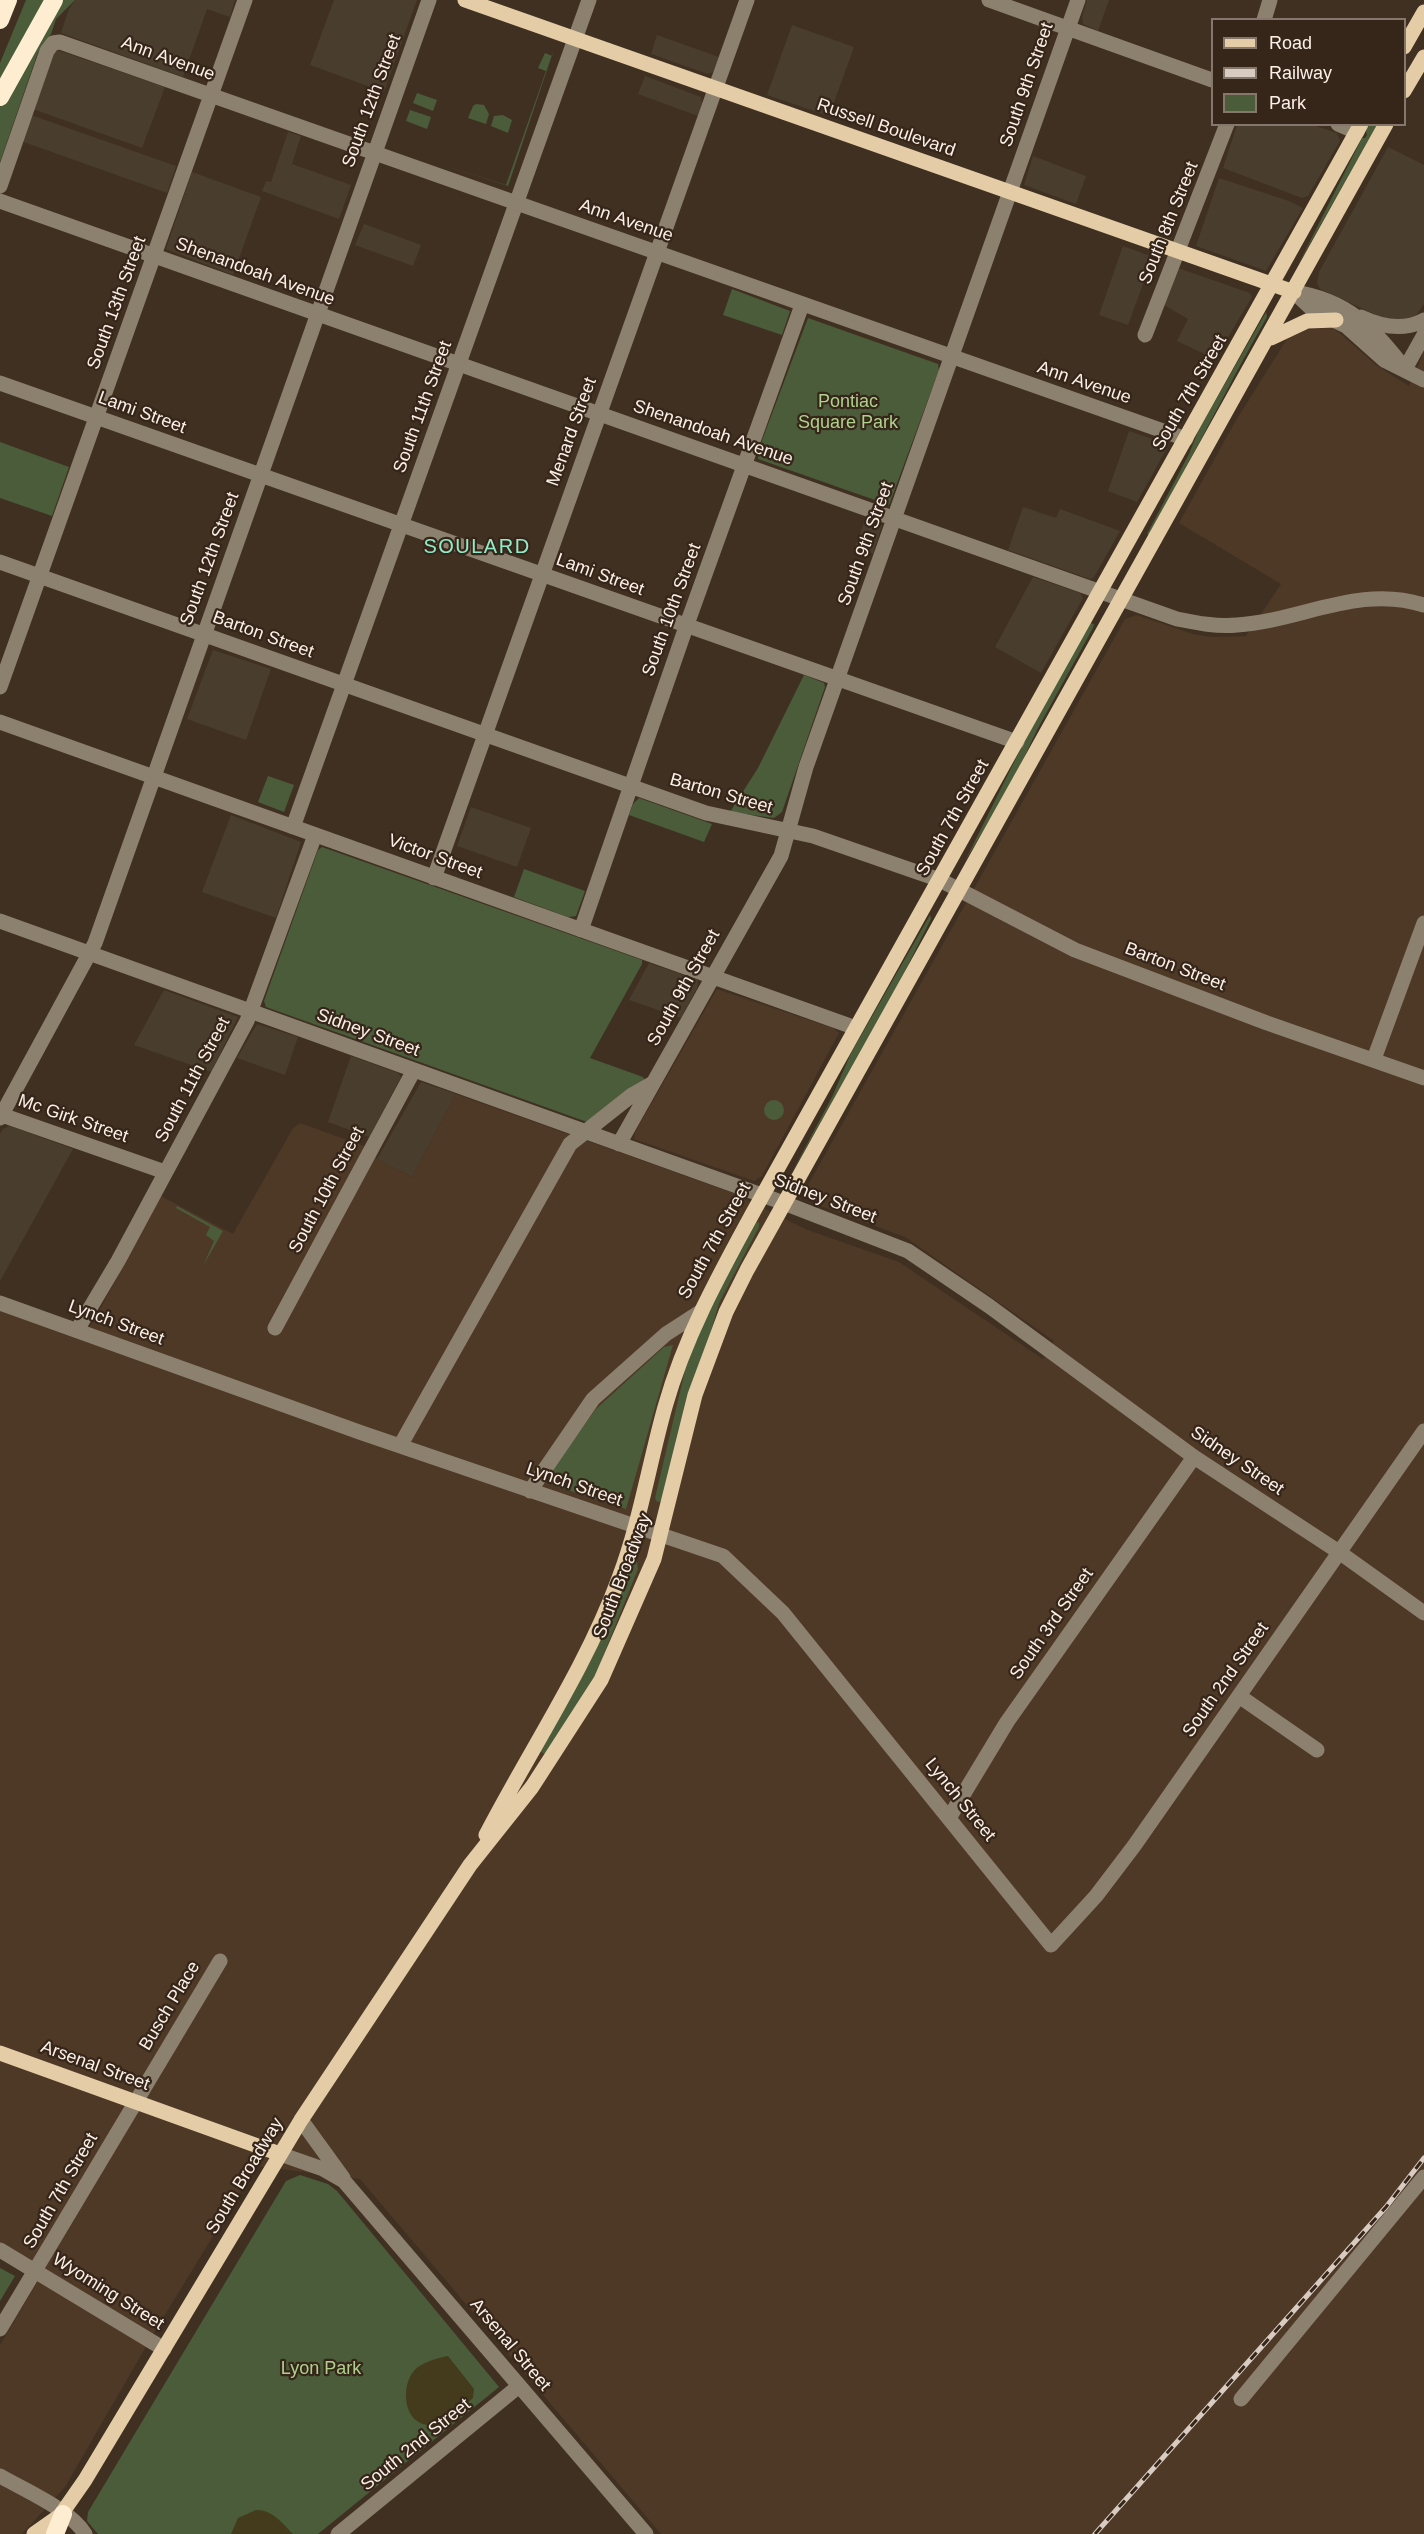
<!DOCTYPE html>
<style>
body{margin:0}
#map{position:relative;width:1424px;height:2534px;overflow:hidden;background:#403022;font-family:Arial,sans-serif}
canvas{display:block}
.legend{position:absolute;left:1211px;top:18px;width:195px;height:108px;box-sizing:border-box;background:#362619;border:2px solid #85776b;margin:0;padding:8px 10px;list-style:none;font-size:18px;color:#fbf0e7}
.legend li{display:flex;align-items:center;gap:12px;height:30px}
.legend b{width:30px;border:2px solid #85776b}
</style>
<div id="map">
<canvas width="1424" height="2534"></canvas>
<ul class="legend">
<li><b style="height:8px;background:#e4cda6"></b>Road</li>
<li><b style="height:8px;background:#d8ccc2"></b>Railway</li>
<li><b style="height:16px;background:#4a5c39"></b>Park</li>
</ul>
</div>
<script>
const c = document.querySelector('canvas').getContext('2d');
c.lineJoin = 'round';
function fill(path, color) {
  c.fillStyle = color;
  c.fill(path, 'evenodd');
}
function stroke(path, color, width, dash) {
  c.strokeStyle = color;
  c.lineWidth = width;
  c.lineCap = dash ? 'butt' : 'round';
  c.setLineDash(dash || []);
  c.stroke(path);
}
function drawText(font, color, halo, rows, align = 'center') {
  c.font = font + ' Arial,sans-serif';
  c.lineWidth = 4.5;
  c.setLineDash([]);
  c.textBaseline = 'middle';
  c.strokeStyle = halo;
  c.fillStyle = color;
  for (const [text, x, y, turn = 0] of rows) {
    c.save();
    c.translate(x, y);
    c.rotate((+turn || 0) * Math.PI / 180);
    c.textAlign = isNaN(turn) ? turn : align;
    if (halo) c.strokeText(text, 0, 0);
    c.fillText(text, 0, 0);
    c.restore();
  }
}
fill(new Path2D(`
 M75 0H235L230 17 207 9 183 77 61 33 69 9Z
 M334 0H417L384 92 310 65Z
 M1087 0H1109L1098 31 1083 24 1082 17Z
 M792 25 854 47 829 116 767 95Z
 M657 35 719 57 713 72 708 74 651 54Z
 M57 50 165 87 142 148 33 109 52 53Z
 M645 76 701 97 702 103 698 116 638 94Z
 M31 115 176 166 167 193 21 141Z
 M1237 125H1313L1337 133 1340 141 1308 196 1302 198 1223 168Z
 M288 132 301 136 292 164 351 185 339 219 262 191 266 181 271 182Z
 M1388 147 1424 165V304L1412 321 1387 320 1320 289 1317 283 1319 272Z
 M1033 156 1086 176 1076 204 1024 185Z
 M192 172 261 197 233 275 166 249Z
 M1219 178 1289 201 1303 208 1266 271 1196 246Z
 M364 224 421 245 413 266 355 245Z
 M1123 246 1153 257 1128 325 1099 315Z
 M1178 268 1250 293 1252 297 1215 359 1177 341 1188 319 1164 305Z
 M1129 431 1164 443 1167 448 1137 502 1108 491Z
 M1023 507 1056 518 1060 509 1120 531 1094 577 1090 579 1008 550Z
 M866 517 882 525 873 554 855 547Z
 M1033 577 1080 593 1083 598 1041 673 995 647Z
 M213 650 271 669 246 740 187 719Z
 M471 807 531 828 517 867 457 846Z
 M231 815 301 842 276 918 202 892Z
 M649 963 698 980 697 988 681 1018 629 1000Z
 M164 990 238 1017 211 1072 134 1045Z
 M257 1024 298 1037 285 1075 237 1058Z
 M351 1056 398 1073 401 1077 369 1137 328 1122Z
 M421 1082 456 1094 412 1177 377 1159Z
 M10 1126 73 1149 0 1281V1134L3 1129Z`), '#493d2e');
fill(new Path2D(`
 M1324 325 1334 328 1376 365 1409 386 1424 352V2534H661L360 2179 256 2166 155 2331 65 2487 22 2534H0V2345L45 2269 0 2242V1310L80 1338 93 1322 161 1196 233 1234 293 1128 300 1123 364 1146 377 1159 412 1177 456 1094 733 1193 805 1229 899 1262 1043 1359 1054 1341 905 1237 815 1204 810 1201 807 1193 808 1185 1125 619 1137 615 1193 634 1210 637 1246 636 1281 584 1179 523 1235 422 1287 339 1302 328Z
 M717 989 833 1028 839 1033 762 1176 754 1181 634 1139 635 1132Z`), '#4e3826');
fill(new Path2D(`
 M26 0H49L0 89V63Z
 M61 0H75L56 19 51 34 38 52 0 162V107Z
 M553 52 508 186 431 161 506 185 546 71 538 68 545 53 552 56Z
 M417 93 437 100 433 111 413 103Z
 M476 104 484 105 489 114 486 124 468 118 473 106Z
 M410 110 431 117 427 129 406 121Z
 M503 115 512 120 508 133 491 126 494 116Z
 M1369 125H1377L1298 265 1362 138H1365L1367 135 1366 131Z
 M732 289 790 311 782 335 723 315Z
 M1266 312 1267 317C1226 389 1190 463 1149 535L1147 534 1189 454 1199 429Z
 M808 318 938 364 939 370 889 505 758 459V451Z
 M0 442 69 467 52 516 0 498Z
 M1090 623 1094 624 1093 628 1037 730 1011 785 965 861 1021 748Z
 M804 675 824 683 825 687 782 812 774 818 730 812 758 768Z
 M268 776 294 785 284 812 258 802Z
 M639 798 712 824 704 842 629 815 633 804Z
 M322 847 642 960V964L590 1058 643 1077 645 1080 587 1122 266 1007 264 1001 318 850Z
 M524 869 585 891 576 916 568 917 514 897Z
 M930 915 931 919 891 999 791 1174 832 1097 851 1053Z
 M764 1110a10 10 0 1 1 20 0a10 10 0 1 1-20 0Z
 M177 1206 223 1231 203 1266 214 1241 206 1235 210 1227 176 1208Z
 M759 1222V1227L719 1303 663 1501 657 1502 655 1498 687 1362 710 1308 756 1223Z
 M673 1345 626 1509 555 1486 550 1478 553 1469 596 1409 664 1347Z
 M637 1561 638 1569 596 1674 546 1755 538 1750 633 1562Z
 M300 2175 328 2184 337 2191 499 2387 318 2534H98L87 2521 88 2512 286 2181Z
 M0 2268 15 2276 0 2301Z`), '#4a5c39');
fill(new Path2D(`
 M448 2356 474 2389 473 2398C464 2406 442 2424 431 2425 402 2426 399 2381 418 2367 427 2361 438 2358 448 2356Z
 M256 2510C273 2510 282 2523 293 2534H231L238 2518Z`), '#433b1b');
stroke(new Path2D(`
 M989 0 1212 80
 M1264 20 1270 0
 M1338 124 1357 132
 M0 186 47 51 53 43 60 42 1186 439
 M0 201 1177 619C1197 623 1217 627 1237 625 1300 621 1360 584 1424 605
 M1294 292 1313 310 1346 326 1384 360 1424 380
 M1294 292C1347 300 1374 328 1405 369
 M1361 317C1382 327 1404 331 1424 320
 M1145 335 1227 124
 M1405 369 1424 335
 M0 383 1017 742
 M0 562 706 813 813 836 940 880 1075 950 1267 1023 1424 1078
 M0 687 245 0
 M0 722 856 1028
 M293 827 589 0
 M434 878 747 0
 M0 921 784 1203 908 1251 989 1306 1194 1457 1339 1552 1424 1613
 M581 930 686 627 802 305
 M1374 1059 1424 923
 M2 1115 165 1172
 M0 1118 95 943 429 0
 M619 1144 781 856 806 767 1078 0
 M0 1303 362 1433 723 1556 783 1613 1051 1945 1096 1896 1134 1846 1424 1431
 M275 1328 414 1070
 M77 1330 118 1261 247 1021 315 835
 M400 1446 570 1144 632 1095 653 1083
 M530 1491 593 1399 666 1334 700 1312
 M1239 1696 1317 1750
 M949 1818 1007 1722 1194 1457
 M301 2120 343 2178
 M280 2154 323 2169 344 2181 646 2534
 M0 2250 164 2349
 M0 2329 220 1961
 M1241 2399 1424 2177
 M0 2476C24 2490 71 2510 85 2534
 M338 2534 519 2386`), '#8c806e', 15);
stroke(new Path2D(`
 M465 0 1294 292
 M1404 47 1424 12
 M1404 91 1424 57
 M1271 338 1307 321 1336 320
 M486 1835C530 1750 586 1668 619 1578 640 1522 649 1464 665 1407 685 1336 720 1273 755 1209L1361 124
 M0 2053 280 2154
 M55 2523 85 2480 301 2120 470 1865 532 1787 601 1680 654 1559 695 1395 726 1312 747 1270 1386 124
 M34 2534 61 2515`), '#e4cda6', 15);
stroke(new Path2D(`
 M0 20 8 0
 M0 97 54 0
 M55 2534 63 2514`), '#feedd1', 18);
const rail = new Path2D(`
 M1095 2534 1386 2207 1424 2158`);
stroke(rail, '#d8ccc2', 5);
stroke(rail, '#362619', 3, [9]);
drawText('18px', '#fbf0e7', '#362619', [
 ["Ann Avenue",168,59,20],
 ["South 9th Street",1027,85,-71],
 ["South 12th Street",372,101,-70],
 ["Russell Boulevard",886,128,19],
 ["Ann Avenue",626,221,19],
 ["South 8th Street",1169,223,-68],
 ["Shenandoah Avenue",255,272,20],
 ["South 13th Street",117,303,-70],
 ["Ann Avenue",1084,383,19],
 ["South 7th Street",1190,393,-60],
 ["South 11th Street",423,407,-70],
 ["Lami Street",142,413,20],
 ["Menard Street",572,432,-70],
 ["Shenandoah Avenue",713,433,19],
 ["South 9th Street",866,544,-70],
 ["South 12th Street",210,559,-70],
 ["Lami Street",600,575,20],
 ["South 10th Street",672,610,-70],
 ["Barton Street",263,635,20],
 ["Barton Street",721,794,16],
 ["South 7th Street",953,818,-61],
 ["Victor Street",435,857,20],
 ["Barton Street",1175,967,21],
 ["South 9th Street",684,988,-61],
 ["Sidney Street",368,1033,20],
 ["South 11th Street",193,1080,-62],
 ["Mc Girk Street",73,1119,19],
 ["South 10th Street",327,1190,-62],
 ["Sidney Street",825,1199,21],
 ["South 7th Street",715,1241,-61],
 ["Lynch Street",116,1323,20],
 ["Sidney Street",1237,1461,34],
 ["Lynch Street",574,1485,19],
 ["South Broadway",623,1576,-69],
 ["South 3rd Street",1052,1624,-55],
 ["South 2nd Street",1226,1680,-55],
 ["Lynch Street",960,1800,51],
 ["Busch Place",170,2006,-59],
 ["Arsenal Street",95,2066,20],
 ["South Broadway",245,2176,-59],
 ["South 7th Street",61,2191,-60],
 ["Wyoming Street",108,2292,32],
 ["Arsenal Street",510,2345,50],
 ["South 2nd Street",416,2445,-39]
]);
drawText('18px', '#aed18e', '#362619', [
 ["Pontiac",848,402],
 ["Square Park",848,423],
 ["Lyon Park",321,2369]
]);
c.letterSpacing = '1.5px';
drawText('20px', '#91ebc8', '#362619', [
 ["SOULARD",477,547]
]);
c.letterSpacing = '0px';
</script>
